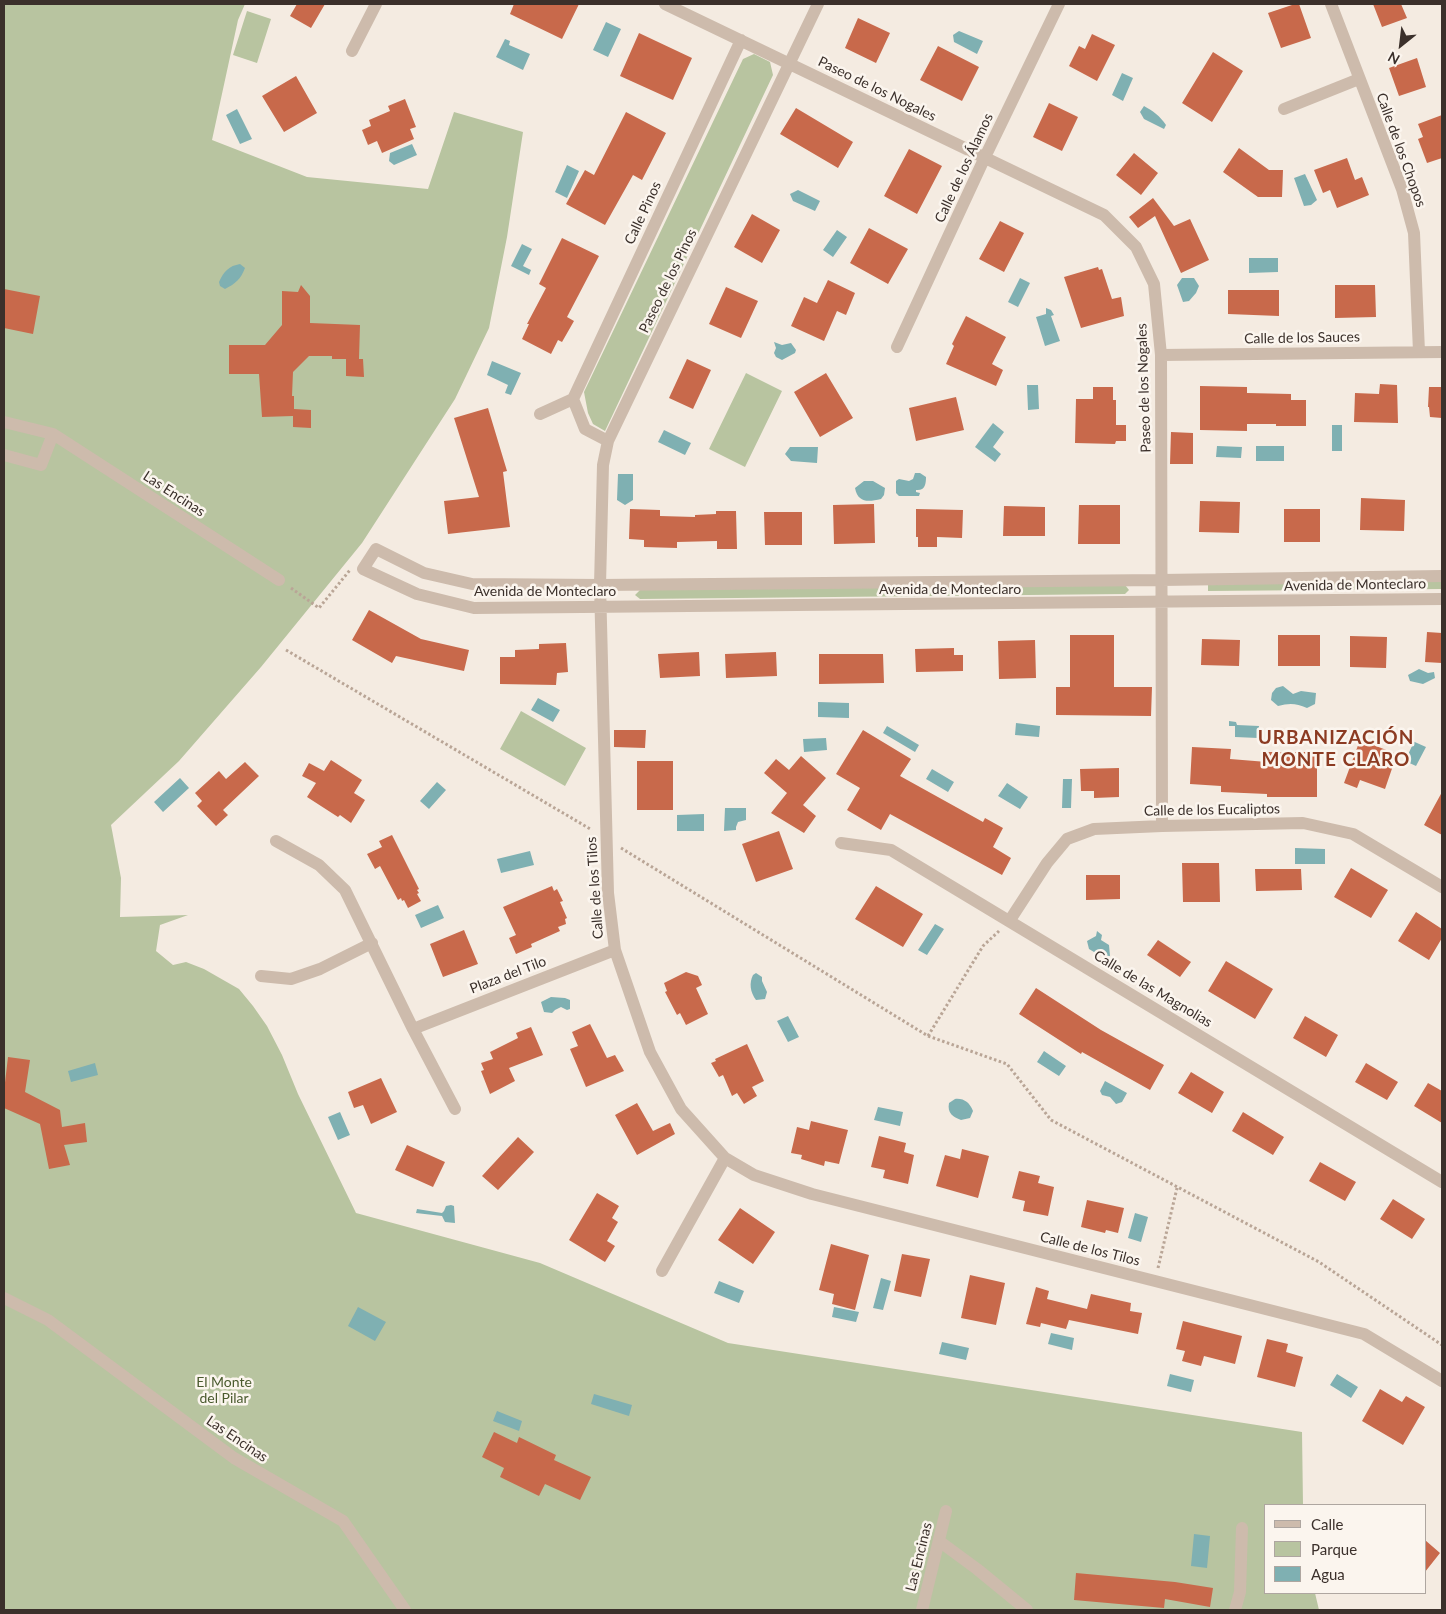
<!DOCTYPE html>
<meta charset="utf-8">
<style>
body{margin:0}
#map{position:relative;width:1446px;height:1614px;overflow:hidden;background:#f4ebe1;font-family:Lato,sans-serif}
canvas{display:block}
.frame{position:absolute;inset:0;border:5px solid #3b302b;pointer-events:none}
.legend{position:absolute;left:1264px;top:1504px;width:162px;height:90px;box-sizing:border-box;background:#fbf5ee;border:1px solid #aea6a0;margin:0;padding:6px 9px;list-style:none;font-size:15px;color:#3b302b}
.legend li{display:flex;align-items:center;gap:10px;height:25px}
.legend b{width:25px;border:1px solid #aea6a0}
.north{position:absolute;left:1376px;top:20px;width:50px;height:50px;-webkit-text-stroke:4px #fbf5ee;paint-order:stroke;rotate:209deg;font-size:14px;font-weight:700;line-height:20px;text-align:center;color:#3b302b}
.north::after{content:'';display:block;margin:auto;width:18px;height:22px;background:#3b302b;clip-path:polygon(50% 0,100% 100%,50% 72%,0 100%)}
</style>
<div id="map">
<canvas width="1446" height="1614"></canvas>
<div class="frame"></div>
<ul class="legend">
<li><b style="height:6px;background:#cdbbac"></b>Calle</li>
<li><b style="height:14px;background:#b8c4a0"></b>Parque</li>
<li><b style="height:14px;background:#7fb0b2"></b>Agua</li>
</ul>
<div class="north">N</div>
</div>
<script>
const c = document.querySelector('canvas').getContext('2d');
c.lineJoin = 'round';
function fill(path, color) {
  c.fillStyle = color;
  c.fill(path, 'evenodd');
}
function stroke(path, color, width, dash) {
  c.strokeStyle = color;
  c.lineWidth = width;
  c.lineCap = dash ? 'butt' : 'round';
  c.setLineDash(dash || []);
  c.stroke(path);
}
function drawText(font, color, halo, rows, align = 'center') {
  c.font = font + ' Lato,sans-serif';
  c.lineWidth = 5;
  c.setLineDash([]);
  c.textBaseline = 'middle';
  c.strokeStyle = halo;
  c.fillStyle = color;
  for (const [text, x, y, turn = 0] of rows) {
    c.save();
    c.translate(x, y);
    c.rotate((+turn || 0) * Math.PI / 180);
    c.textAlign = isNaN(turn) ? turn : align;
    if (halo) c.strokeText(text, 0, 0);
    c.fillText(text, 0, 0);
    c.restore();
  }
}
fill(new Path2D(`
 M4 4H245L238 20 212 140 307 177 428 189 454 112 523 132 507 237 489 328 455 399 362 543 261 667 179 761 111 825 121 878 120 917 188 915 160 925 156 951 173 965 186 962 204 969 239 989 253 1006 267 1026 282 1055 298 1094 356 1213 540 1263 728 1343 1302 1432 1303 1505H1265V1593H1315L1319 1610H4Z
 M247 11 271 19 257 63 233 55Z
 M754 54 770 62 773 75 605 431 593 424 588 413 584 392 743 59Z
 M746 373 782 391 745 467 709 449Z
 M1442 581V589L1208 591V584Z
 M1125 585 1129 590 1125 594 640 599 635 595 640 590Z
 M521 711 586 748 565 786 500 749Z`), '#b8c4a0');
fill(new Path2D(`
 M606 22 621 29 608 57 593 50Z
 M959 31 983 41 977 54 954 42 953 35Z
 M505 39 510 41 509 45 530 54 523 70 496 57Z
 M1122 73 1133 78 1123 101 1112 95Z
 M1144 106C1153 111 1160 116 1166 125L1164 129 1144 119 1140 112Z
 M237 109 252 139 240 144 226 115Z
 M412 144 417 155 394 165 389 161 390 153Z
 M567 165 579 171 567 198 555 192Z
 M1305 174 1317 200 1311 205 1304 206 1294 178Z
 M798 190 820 201 815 211 793 201 790 194Z
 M837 230 847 237 833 257 823 250Z
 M522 244 532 249 523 266 531 270 529 275 511 266Z
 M1249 258H1278V272L1249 273Z
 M240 264 245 268C241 279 235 284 225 289L220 286 219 282C224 271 229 266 240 264Z
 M1020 278 1030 283 1018 307 1008 302Z
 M1182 278H1194L1199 286 1196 293 1189 301 1183 302 1177 285Z
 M1046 308 1051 310 1054 315 1051 316 1060 341 1045 346 1036 317 1046 314Z
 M774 342 782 345 791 343 796 350 795 353 782 360 776 357 774 353 776 348Z
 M492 361 521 373 511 395 505 393 508 385 487 375Z
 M1027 385H1038L1039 409 1028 410Z
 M993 423 1004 432 993 447 1001 454 995 462 975 447Z
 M1332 425H1342V451H1332Z
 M664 430 691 443 685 455 658 442Z
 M1217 446 1242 447 1241 458 1216 457Z
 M1256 446H1284V461H1256Z
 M790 447H818L817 463 791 461 785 454Z
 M915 473H920L926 477C926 484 925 491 916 490V492L920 493 919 496H899L896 493V481L899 479 909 481 913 479Z
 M618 474H633V500L625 505 617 500Z
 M864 481H873L885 488 884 495 881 499C868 502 858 503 855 488Z
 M1419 669 1428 673 1434 672 1435 678 1423 684 1410 681 1408 675Z
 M1283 686 1293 694 1301 691 1316 693 1315 704 1307 708C1296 703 1289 703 1278 706L1271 700 1272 693 1276 688Z
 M538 698 560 710 553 722 531 710Z
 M818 702 849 703V718L818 717Z
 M1229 721 1236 722 1237 725 1259 726 1258 738 1235 737V726H1229Z
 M1016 723 1040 726 1039 737 1015 735Z
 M887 726 919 745 915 752 883 733Z
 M826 738 827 750 804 752 803 739Z
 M1408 739 1426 747 1416 766 1405 761 1412 746 1406 743Z
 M932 769 954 782 948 792 926 779Z
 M180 778 189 788 163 812 154 802Z
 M1063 779H1072L1071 808H1062Z
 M437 782 446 790 429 809 420 801Z
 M1007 783 1028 797 1020 809 998 796Z
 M725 808H746V820L738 822 736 827V830L724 831Z
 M704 814V831H677V815Z
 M1295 848 1325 849V864H1295Z
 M530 851 534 865 501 873 497 859Z
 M438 905 444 918 421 928 415 915Z
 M935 924 944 929 927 955 918 950Z
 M1097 931 1102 935 1101 940 1109 945 1110 956 1099 955 1089 949 1087 941 1096 936Z
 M756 973 762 977V981L767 992 765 999 756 1000C750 992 749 983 753 975Z
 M551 997 565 998 570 1000V1009L567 1010 561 1007 555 1010 552 1013 544 1012 541 1002Z
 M788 1016 799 1037 788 1042 777 1021Z
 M1044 1051 1066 1066 1059 1076 1037 1062Z
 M95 1063 98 1075 71 1082 68 1071Z
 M1105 1081 1127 1093 1122 1102 1116 1104 1110 1097 1102 1095 1100 1091Z
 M955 1099C964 1098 970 1103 973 1111L970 1118 961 1120C953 1117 947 1113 949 1103Z
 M878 1107 903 1112 900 1126 874 1120Z
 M340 1112 350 1135 338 1140 328 1117Z
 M451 1205 454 1206 455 1223 445 1222 442 1216 416 1213 417 1209 442 1213 444 1211 446 1206Z
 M1135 1213 1148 1217 1141 1242 1128 1238Z
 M881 1278 891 1281 883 1310 873 1308Z
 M719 1281 744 1291 739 1303 714 1293Z
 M358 1307 386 1322 375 1341 348 1326Z
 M834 1307 859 1312 856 1322 832 1317Z
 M1051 1333 1074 1338 1072 1350 1048 1344Z
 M942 1342 969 1348 966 1360 939 1354Z
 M1170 1374 1194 1380 1191 1392 1167 1386Z
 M1337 1374 1358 1387 1351 1398 1330 1385Z
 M594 1394 632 1405 629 1416 591 1404Z
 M497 1411 522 1421 519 1431 493 1421Z
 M1194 1534 1210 1536 1207 1568 1191 1566Z`), '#7fb0b2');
fill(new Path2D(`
 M297 4H325L311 28 290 16Z
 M514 4H579L562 39 510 14Z
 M1295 4H1299L1311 38 1281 48 1268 13Z
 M1373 4H1401L1407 18 1382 27Z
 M858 18 890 33 876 63 845 48Z
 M639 33 692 58 673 100 620 76Z
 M1092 34 1115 45 1097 81 1069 66 1079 46 1085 49Z
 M938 46 979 67 962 101 920 80Z
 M1213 52 1243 71 1212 122 1182 103Z
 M1417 58 1426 87 1399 96 1389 68Z
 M296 76 317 113 284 132 262 96Z
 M405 99 416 127 410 129 414 139 382 153 377 141 368 145 362 130 371 126 369 120 390 111 388 106Z
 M1049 103 1078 117 1062 151 1033 137Z
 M796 108 853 142 838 168 780 134Z
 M626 112 666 133 642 180 633 175 605 225 566 204 585 170 594 175Z
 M1442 115V158L1427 163 1418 139 1423 137 1418 124Z
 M1239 148 1269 170H1283L1282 197H1258L1223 172Z
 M909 149 942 166 917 214 884 196Z
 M1134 153 1158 173 1141 195 1116 175Z
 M1347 158 1355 180 1362 177 1369 195 1337 208 1330 190 1323 193 1314 170Z
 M1153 198 1174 226 1190 219 1209 260 1181 273 1155 216 1138 228 1129 217Z
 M752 214 780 230 762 263 734 247Z
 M1000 221 1024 233 1004 272 979 259Z
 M869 228 908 249 888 284 850 263Z
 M562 238 599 256 567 317 574 321 562 342 558 340 551 354 522 339 529 324H527L546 288 539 284Z
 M1098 267 1099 270 1102 269 1112 299 1121 297 1124 316 1081 328 1064 277Z
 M828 280 855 293 846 315 837 311 824 341 791 326 804 297 817 303Z
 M301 285 310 296V323L360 325 359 359H363L364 377 346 376V359H332V356H309L293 372 292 396H294V409L311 410V428L293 427V416L262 417 259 374H229V345H265L282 325V291L298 292Z
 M1335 285H1375L1376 317 1335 318Z
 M726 287 758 301 741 338 709 324Z
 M4 289 40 296 33 334 4 328Z
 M1228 290H1279V316L1228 314Z
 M966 316 1006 337 992 364 1003 370 996 386 946 364 954 346 952 344Z
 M687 359 711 370 693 409 669 398Z
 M826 373 853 418 820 437 794 392Z
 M1380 384 1397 385 1398 423 1354 422 1355 393 1379 394Z
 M1200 386 1247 387V393L1291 394V400H1306V426H1276V424H1247V431L1200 430Z
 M1093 387H1113V400H1116V425H1126V441H1116L1115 444 1075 443 1076 399H1093Z
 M1429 387H1442V418L1430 417 1429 407H1428Z
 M956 397 964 430 916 441 909 408Z
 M488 408 507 471 503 472 510 527 448 534 444 501 479 497 454 418Z
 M1171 432 1193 433V464H1170Z
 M1361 498 1405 500 1404 531 1360 530Z
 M1200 501 1240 502 1239 533 1199 532Z
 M874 504 875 543 834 544 833 505Z
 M1079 505H1120V544H1078Z
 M1004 506 1045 507V536H1003Z
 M630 509 660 510V516L695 517V515L716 514V511H736L737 549H717V541L677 542V548L644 547V540L629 539Z
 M916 509 963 510 962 538 937 537V547H918V537H916Z
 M1284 509H1320V542H1284Z
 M764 512H802V545H765Z
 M369 610 421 639 469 650 464 671 396 656 392 663 352 640Z
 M1427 632 1442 633V663L1425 662Z
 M1070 635H1114V687H1152L1151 716 1056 715V687H1070Z
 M1278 635H1320V666H1278Z
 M1350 636 1387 637 1386 668 1350 667Z
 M1202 639 1240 640 1239 666 1201 665Z
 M1035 640 1036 678 999 679 998 641Z
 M566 643 568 672 557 673 556 685 500 684V657H515V650L539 649V644Z
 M954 648V655H963V671L916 672 915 649Z
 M699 652 700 676 660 678 658 654Z
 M776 652 777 676 726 678 725 654Z
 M819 654H883L884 683 819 684Z
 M614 730H646L645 748 614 747Z
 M863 730 911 759 900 776 983 822 985 818 1003 828 993 847 1011 858 1002 875 890 814 881 830 847 810 860 788 836 774Z
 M1360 740 1397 754 1385 789 1360 780 1357 788 1344 783Z
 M1192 747 1231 749 1230 759 1267 762V752H1317V797H1267V794L1221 792V786L1190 784Z
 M801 756 826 778 803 805 816 816 804 833 771 813 787 793 764 773 776 759 789 770Z
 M331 760 362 780 354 793 365 800 351 823 340 815 338 817 307 797 316 783 302 776 309 763 324 771Z
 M637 761H673V810H637Z
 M245 762 259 776 223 810 228 815 216 826 197 806 202 801 195 793 219 771 226 779Z
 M1119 768V797L1094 798V791H1081L1080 769Z
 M1442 792V835L1424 825Z
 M779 831 793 869 756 882 742 844Z
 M392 835 419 889 417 890 419 893 417 894 421 901 408 908 404 900 402 901 401 898 398 900 380 866 375 869 367 854 382 847 379 841Z
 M1182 863H1219L1220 902H1183Z
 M1351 868 1388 890 1371 918 1334 897Z
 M1255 869H1301L1302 890 1256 891Z
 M1086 875H1120V899L1086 900Z
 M552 886 554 891 557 889 563 901 560 902 567 918 565 919 566 924 558 927 560 931 531 944 532 947 516 954 509 938 516 935 503 907Z
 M876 886 923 914 903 947 855 919Z
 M1416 912 1442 929V938L1429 960 1398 941Z
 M464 930 478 964 443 977 430 944Z
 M1158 940 1191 962 1180 977 1147 955Z
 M1226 961 1273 989 1255 1019 1208 991Z
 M686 972 698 976 702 985 696 988 708 1014 686 1025 680 1013 677 1015 665 992 667 991 664 983Z
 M1036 988 1101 1030 1164 1065 1150 1090 1082 1052 1081 1054 1019 1014Z
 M1305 1016 1338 1035 1326 1057 1293 1038Z
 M590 1024 607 1058 615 1055 624 1071 586 1087 570 1049 578 1046 572 1032Z
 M531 1027 543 1055 509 1068 515 1081 490 1094 481 1071 484 1070 481 1063 493 1059 490 1052 518 1038 516 1033Z
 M747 1044 764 1081 752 1087 757 1096 744 1104 737 1093 732 1096 723 1075 719 1077 711 1063 716 1061 715 1059Z
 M8 1057 30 1060 25 1092 60 1110 62 1127 85 1123 87 1142 64 1145 70 1165 49 1169 40 1124 4 1108V1091Z
 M1366 1063 1398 1082 1387 1100 1355 1082Z
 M1191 1072 1224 1092 1212 1113 1178 1093Z
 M381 1078 397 1112 371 1124 363 1105 354 1108 348 1092Z
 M1428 1083 1442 1091V1123L1414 1106Z
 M637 1103 653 1131 670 1123 675 1134 637 1155 615 1115Z
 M1243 1112 1284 1137 1273 1155 1232 1131Z
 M811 1121 848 1130 839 1164 825 1161 824 1166 801 1159 802 1155 791 1153 797 1127 809 1130Z
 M879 1136 906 1143 904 1152 914 1155 908 1184 883 1178 885 1170 871 1167Z
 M518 1137 534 1152 498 1190 482 1176Z
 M407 1145 445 1162 433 1187 395 1170Z
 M962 1149 989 1156 978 1198 936 1186 945 1155 960 1159Z
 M1320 1162 1356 1182 1345 1201 1309 1181Z
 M1019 1171 1040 1176 1038 1183 1054 1187 1048 1216 1023 1211 1025 1201 1012 1198Z
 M597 1193 619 1206 612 1218 618 1222 607 1241 615 1246 605 1262 569 1240Z
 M1393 1199 1425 1219 1412 1239 1380 1219Z
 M1087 1200 1124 1208 1118 1233 1106 1230 1105 1233 1081 1227Z
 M740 1208 775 1232 753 1264 718 1240Z
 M831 1244 869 1255 855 1310 832 1304 834 1294 819 1290Z
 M902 1254 930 1259 921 1297 894 1291Z
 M970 1275 1005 1283 996 1325 961 1318Z
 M1036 1287 1049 1291 1047 1299 1087 1309 1091 1294 1131 1303 1130 1311 1142 1313 1138 1334 1069 1320 1066 1329 1041 1323 1040 1327 1026 1324Z
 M1183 1321 1242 1336 1235 1364 1204 1356 1201 1366 1182 1361 1185 1351 1176 1349Z
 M1267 1339 1288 1344 1286 1352 1303 1357 1295 1387 1257 1377Z
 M1380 1389 1402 1402 1406 1396 1425 1407 1403 1445 1362 1421Z
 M494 1432 517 1443 519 1437 556 1455 554 1460 591 1477 580 1500 545 1484 539 1496 500 1477 504 1468 482 1457Z
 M1425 1540 1440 1553 1425 1572Z
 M1076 1573 1175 1582 1213 1588 1210 1607 1165 1599 1164 1608 1074 1600Z`), '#c8694b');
stroke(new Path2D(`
 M291 588 319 608 350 570
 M286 650 592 830
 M621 848 928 1036 1007 1064 1051 1120 1319 1262 1442 1345
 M928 1036 983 946 999 931
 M1158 1268 1177 1188`), '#b9a596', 3, [2.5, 2.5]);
stroke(new Path2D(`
 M665 4 1104 215 1136 247 1154 284 1161 355 1162 826
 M818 4 608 441 603 465 600 585 608 893 615 950 650 1052 681 1109 725 1158 754 1175 812 1194 1364 1334 1442 1381
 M1331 4 1402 189 1414 233 1419 352
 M352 51 376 4
 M1284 109 1359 79
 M897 347 985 157 1059 4
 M1161 355 1442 352
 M573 399 585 429 608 441
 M540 414 573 399 741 40
 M4 422 53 434 279 580
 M4 455 41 465 53 434
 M1442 576 1161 580 600 585 472 584 424 573 376 549 363 569 417 594 474 608 1442 599
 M276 841 319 865 345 890 413 1029 455 1109
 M841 843 891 850 1442 1182
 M1010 920 1047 863 1067 839 1094 829 1162 826 1303 823 1353 834 1442 887
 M261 976 291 979 320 969 372 943
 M413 1029 615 950
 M662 1271 725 1158
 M4 1298 48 1320 234 1458 343 1521 405 1610
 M939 1541 977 1569 1027 1610
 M922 1610 946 1511
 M1235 1610 1240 1592 1242 1528`), '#cdbbac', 12);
drawText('14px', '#3b302b', '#fbf5ee', [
 ["Paseo de los Nogales",877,89,26],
 ["Calle de los Chopos",1401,150,70],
 ["Calle de los Álamos",964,168,-65],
 ["Calle Pinos",643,213,-65],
 ["Paseo de los Pinos",668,281,-64],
 ["Calle de los Sauces",1302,338,-1],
 ["Paseo de los Nogales",1144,388,-92],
 ["Las Encinas",174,494,33],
 ["Avenida de Monteclaro",1355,585,-1],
 ["Avenida de Monteclaro",950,589],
 ["Avenida de Monteclaro",545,591],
 ["Calle de los Eucaliptos",1212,810,-1],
 ["Calle de los Tilos",595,888,-94],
 ["Plaza del Tilo",508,975,-21],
 ["Calle de las Magnolias",1153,989,31],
 ["Calle de los Tilos",1090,1249,14],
 ["Las Encinas",237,1439,34],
 ["Las Encinas",919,1557,-76]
]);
drawText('14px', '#4a5a2e', '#fbf5ee', [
 ["El Monte",224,1382],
 ["del Pilar",224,1398]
]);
c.letterSpacing = '1px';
drawText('bold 19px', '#8c3b22', '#fbf5ee', [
 ["URBANIZACIÓN",1336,738],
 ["MONTE CLARO",1336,760]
]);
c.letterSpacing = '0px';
</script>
